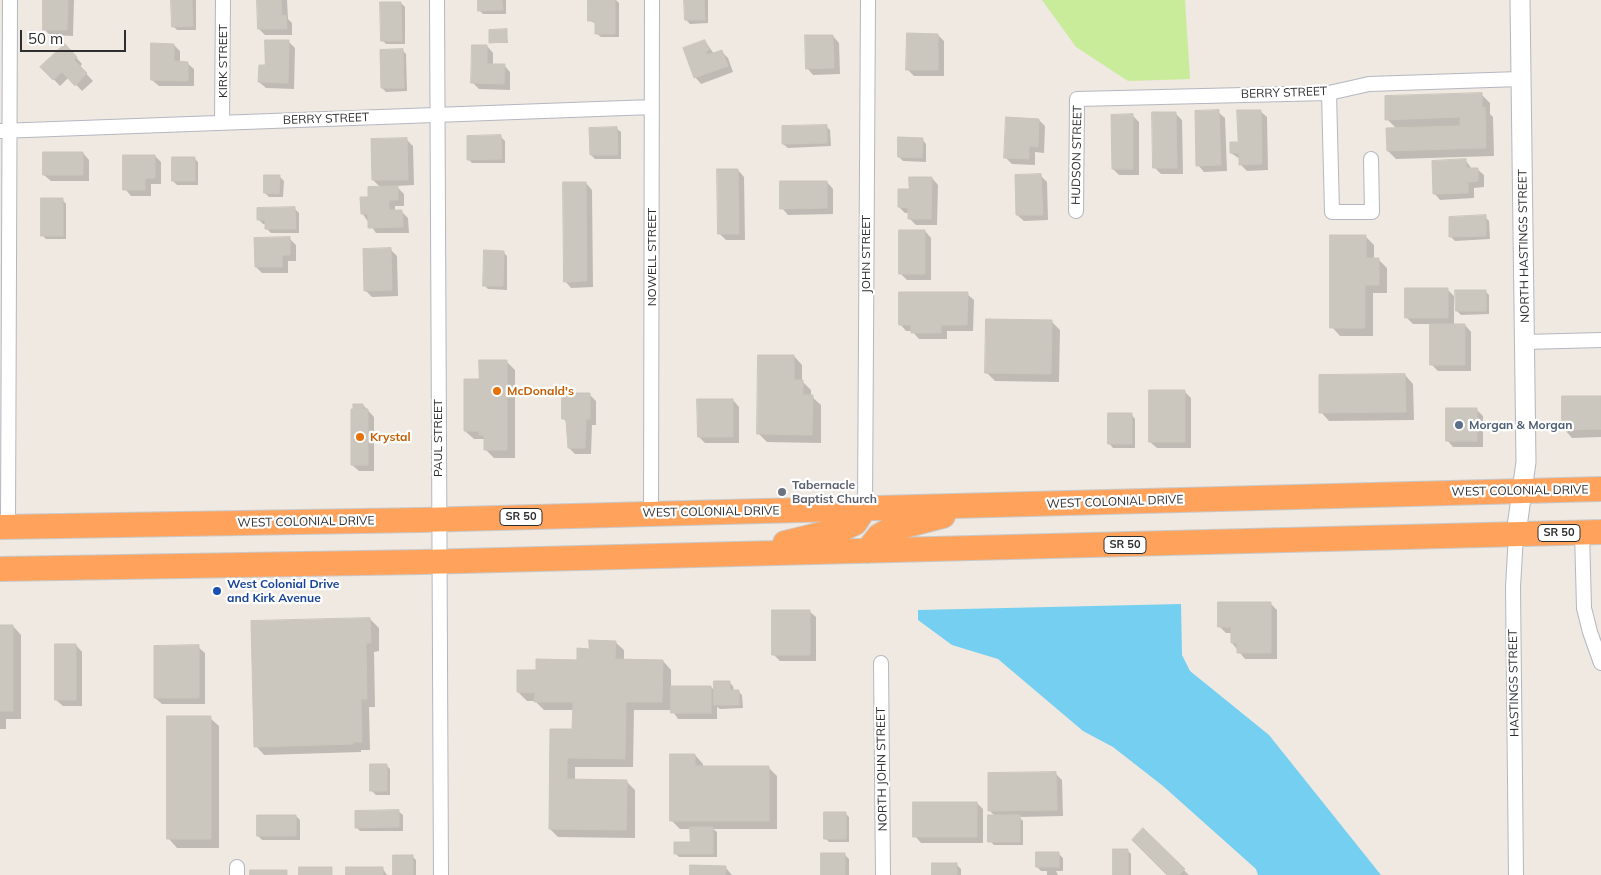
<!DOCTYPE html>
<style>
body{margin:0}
#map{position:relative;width:1601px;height:875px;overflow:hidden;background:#efe9e1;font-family:Mulish,sans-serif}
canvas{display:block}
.scale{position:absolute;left:20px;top:30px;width:106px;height:22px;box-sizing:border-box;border:2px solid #2e2e2e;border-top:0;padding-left:6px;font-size:15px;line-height:18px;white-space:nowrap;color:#2e2e2e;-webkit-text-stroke:4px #fff;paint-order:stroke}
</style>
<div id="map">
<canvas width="1601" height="875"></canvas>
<div class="scale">50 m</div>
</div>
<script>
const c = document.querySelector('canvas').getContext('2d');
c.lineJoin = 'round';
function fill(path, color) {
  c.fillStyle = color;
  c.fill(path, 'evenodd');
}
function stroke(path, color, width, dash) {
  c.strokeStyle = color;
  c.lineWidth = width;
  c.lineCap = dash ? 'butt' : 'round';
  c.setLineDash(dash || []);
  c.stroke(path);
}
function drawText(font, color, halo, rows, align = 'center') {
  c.font = font + ' Mulish,sans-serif';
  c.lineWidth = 4.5;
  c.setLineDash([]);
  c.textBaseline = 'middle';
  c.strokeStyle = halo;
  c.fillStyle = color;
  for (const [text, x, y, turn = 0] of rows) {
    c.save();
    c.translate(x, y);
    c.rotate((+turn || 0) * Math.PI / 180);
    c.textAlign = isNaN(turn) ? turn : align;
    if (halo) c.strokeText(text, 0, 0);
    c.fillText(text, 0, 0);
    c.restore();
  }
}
fill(new Path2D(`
 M1042 0H1185L1190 79 1128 81 1076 47Z`), '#c9ec9a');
fill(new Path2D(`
 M1181 604 1182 655 1190 671 1269 735 1381 875H1258L1256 869 1163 786 1113 747 1083 731 998 659 952 645 918 620V610Z`), '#75cff0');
fill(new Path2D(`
 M45 0H74L73 36 50 35 44 29Z
 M173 0H196V30H177L173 26Z
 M258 0H287L288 19 292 23V35H265L259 29Z
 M479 0H506V14H483L479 10Z
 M589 0H616L619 3V37H601L596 33V24L589 20Z
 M686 0H708V23L690 24 686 20Z
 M401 3 405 7V44H386L382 40Z
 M506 31 508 43 491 42Z
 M938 35 944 41V76H914L907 69Z
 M833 36 839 43 840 74 813 75 807 68Z
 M705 41 714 54 722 52 728 58 733 72 701 84 695 77Z
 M289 42 295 48 294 89 266 88 259 82Z
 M65 45 82 64 80 67 93 81 82 91 69 77 60 86 42 67Z
 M174 45 180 51V63H187L194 69V86H159L152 80Z
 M487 46 493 53V65H504L510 72V90L479 89 472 82Z
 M402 50 406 54 407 91 386 92 382 88Z
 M1481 94 1490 103V114L1493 117 1494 156 1396 159 1388 151 1397 129 1387 119Z
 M1260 111 1267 117 1268 170 1247 171 1240 164V159L1231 153Z
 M1218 112 1225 118 1227 171 1204 172 1198 165Z
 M1175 113 1182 120 1183 174H1161L1155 168Z
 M1133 116 1139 122V175H1119L1113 169Z
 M1039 120 1045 126 1044 153 1035 152V165L1012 164 1006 158Z
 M826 126 830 130 831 146 788 148 783 144Z
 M616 128 621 132V159H595L591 155Z
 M501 137 505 141V163H472L468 159Z
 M406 139 413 146 414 185 396 186 404 194V206H395V212H402L408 218 409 233H376L362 213 369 198 381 188 373 180Z
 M922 139 926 144V162L903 161 899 157Z
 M83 153 89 160V181H51L44 175Z
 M155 156 161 162V184H151V196H131L125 189Z
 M194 158 198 162V185H177L173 181Z
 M1466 161 1472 169H1477L1484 175V187L1474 188V198L1440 200 1434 193Z
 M738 170 744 177 745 240H726L719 233Z
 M1041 176 1047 182 1048 220 1024 221 1017 215Z
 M280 177 284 181 283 197H269L265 193Z
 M932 178 938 185 937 225H916L909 218V213H905L899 207 910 190Z
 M827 182 833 189V214L788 215 782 208Z
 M586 183 592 190 593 287 571 288 565 281Z
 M62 199 66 204V239H46L42 235Z
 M295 209 299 213V233H271L267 229V224H263L259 220Z
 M1485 217 1489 221 1490 239 1455 241 1451 237Z
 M925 231 931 238V280H907L901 274Z
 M1366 237 1374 245V259H1378L1387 268V293H1373V336H1340L1332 327Z
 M289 238 296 245V261H288V273H262L256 267Z
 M391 250 397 256 398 296 372 297 365 290Z
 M503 252 507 256V290L488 289 484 285Z
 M1447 289 1454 296V325H1465L1471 332V371H1438L1431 364V324H1413L1407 318Z
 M1485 291 1489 295V314L1461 315 1457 311Z
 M967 294 974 300 973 331H947V339H919L912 331H906L900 324Z
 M1051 321 1060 330 1059 382 995 381 987 373Z
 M794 356 802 365V381L811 390V396L821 405V443L767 442 759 434Z
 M506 361 515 370V458H494L486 450V439H474L465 431 481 380Z
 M1405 375 1413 384 1414 420 1329 421 1321 412Z
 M1184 391 1191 398V448H1157L1150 442Z
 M589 394 596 401V425H592L591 454H575L569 448 567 423 564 419Z
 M1601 397V437L1572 438 1564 429Z
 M733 400 739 407V443H705L699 437Z
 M363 405 374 417V471H359L352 465Z
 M1477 410 1483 416V447H1453L1447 440Z
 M1131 414 1135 419V448H1113L1109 443Z
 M1270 603 1277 610V659H1245L1232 643V633H1226L1220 627Z
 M809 611 816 617V661H780L773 654Z
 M370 619 379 628V651L374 652 375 707H369L370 750H361V752L264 755 256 746Z
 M0 626H13L21 635V719H6V729H0Z
 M615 642 624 650V661H663L671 670V687H711L715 691 729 682 733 686 734 691H738L742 695 743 708 720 709 717 707V719H678L672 710H634L633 767H575V781H626L635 790V838L558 837 550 829 574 731V710H544L535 701H527L518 692 537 672 578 661 590 650Z
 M76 645 82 652V706H63L56 700Z
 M198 647 205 653V704H162L155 698Z
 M210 718 219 726V848H177L169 839Z
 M695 755 703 764V767H768L777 776V829H713L717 832V857H679L675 853 691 844V829H680L671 820Z
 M386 765 390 769V795H376L371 790Z
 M1056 774 1062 780 1063 816 1019 817 1023 821V845H994L990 841 996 817 990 811Z
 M977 803 983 809V843H921L915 836Z
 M398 811 403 815V831H360L356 827Z
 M845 813 849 817V842H829L825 838Z
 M296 816 300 820V840H262L258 836Z
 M1143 830 1189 875H1169Z
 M1127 850 1131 854V875H1115Z
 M1058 853 1063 858V871H1056L1058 875H1047V871H1041L1037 867Z
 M845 855 849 859V875H822Z
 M412 856 416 860V875H394Z
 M957 865 961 869V875H933Z
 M725 867 732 875H691Z
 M383 869 387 875H347Z`), '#0003');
const building = new Path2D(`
 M43 0H68L67 30H43Z
 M171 0H192L193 26 172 27Z
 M257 0H281L282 16 286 15 287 29H258Z
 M478 0H502L503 10 478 11Z
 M588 0H615V34H595V21H588Z
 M684 0H704L705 20H685Z
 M380 2H401L402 41H381Z
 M507 29V42L489 43V30Z
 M907 33 938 34V70H906Z
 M805 35H833L834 68 806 69Z
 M265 40H289L288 83 258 82 259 65H265Z
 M705 40 709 50 706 51 707 55 722 50 728 66 694 78 683 48Z
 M151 43 174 44V61L188 62V81L151 80Z
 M65 44 77 57 74 60 87 73 75 86 62 72 53 80 40 67Z
 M472 45H487V64H505L504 84 471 83Z
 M403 49 404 88H381L380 50Z
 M1482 93V108L1485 107 1486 148 1387 151 1386 128 1460 126V117L1385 120V96Z
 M1219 110 1221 165 1196 166 1195 111Z
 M1237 110H1261L1262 164 1239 165V153H1230V142H1238Z
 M1152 112H1176L1177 168H1153Z
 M1133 114V169H1112L1111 115Z
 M1006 117 1039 119 1038 147 1029 146V159L1004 158Z
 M827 125V143L782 144V126Z
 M617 127 618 155H590L589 128Z
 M501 135 502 159 467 160V136Z
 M898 137 923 138 922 158 898 157Z
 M407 138 408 180H372L371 139Z
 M43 152H83V175H43Z
 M123 155H155V178H145V190H123Z
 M172 157H195V181H172Z
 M1466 159V168H1478V181L1468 182V193L1433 194 1432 161Z
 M717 169H738L739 234H718Z
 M1041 174 1043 215H1016L1015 175Z
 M264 175H280L279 194 264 193Z
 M909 177H932L931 219H908V208L898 207V189H909Z
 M780 181H827V208L780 209Z
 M563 182H586L587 281 564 282Z
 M398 186V200H389V210H402L403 227 368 228V214H361L360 197H368V187Z
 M41 198H63V236H41Z
 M295 207 296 229H265V220H257V208Z
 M1486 215V236L1449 237V217Z
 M899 230H925V274H899Z
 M1330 235H1366V258H1379V285H1365V328H1330Z
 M290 237V255H282V267H255L254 238Z
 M391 248 392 290 364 291 363 249Z
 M484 250 504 251 503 286H483Z
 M1405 288H1448V318H1405Z
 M1455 290H1486V311H1456Z
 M899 292H968L967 325H941V333H911V325H899Z
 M986 319 1052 320 1051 374 985 373Z
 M1430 324H1465V365H1430Z
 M758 355H794V380H803V395H813L812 435 757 434Z
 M479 360H507V450H484V435H479V431H464V379H479Z
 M1405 374 1406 412 1319 413V375Z
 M1149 390H1185V442H1149Z
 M562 393H590V419H586L585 448H568L566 419H562Z
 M1562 396H1601V429L1562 430Z
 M697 399H733V437H698Z
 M353 404H363V409H368V465H351V409H353Z
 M1446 408H1477V441H1446Z
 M1108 413H1132V444H1108Z
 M1218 602H1271V653H1237V643H1231V627H1218Z
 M772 610H810V655H772Z
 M370 618 371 643H366L367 699H361L362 742H353L354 744 254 747 251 621Z
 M0 625H13V711H0Z
 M589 640 616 641 615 659 663 660 662 702H626L625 759 567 758V779L627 780 626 830 549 829 550 729H572L573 702H534L535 693 517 692V670H536V659L577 660V648L589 649Z
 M55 644H76V700H55Z
 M199 645V698H154V646Z
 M714 681H730V690H739V705H714Z
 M671 686H711V713H671Z
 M167 716H211V839H167Z
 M670 754H695V766H769V821H670Z
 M370 764H387V791H370Z
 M1056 772 1057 810 988 811V773Z
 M913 802H977V837H913Z
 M399 810V827L355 828V811Z
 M824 812H846V839H824Z
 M257 815H296V836H257Z
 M988 815H1020V842H988Z
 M690 827H713V854H674V842H690Z
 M1143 828 1185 869 1179 875H1167L1132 840Z
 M1113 849H1128V875H1113Z
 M1036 852H1059V867H1036Z
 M821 853H845V875H821Z
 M393 855H413V875H393Z
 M932 863H957V875H932Z
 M690 865 726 866 725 875H690Z
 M299 867H332V875H299Z
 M346 867H383V875H346Z
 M250 870H287V875H250Z`);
fill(building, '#cbc7bf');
stroke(building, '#cbc5ba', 1);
const street = new Path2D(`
 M437 0 441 875
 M1329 93 1332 212H1372L1371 159
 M222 122 223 0
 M0 131 652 107
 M1076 211 1077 99 1329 93 1369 84 1520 79
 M1525 342 1601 340
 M865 508 868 0
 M651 514 652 0
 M8 527 10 0
 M1582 532 1584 608 1590 632 1601 663
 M881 663 883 875
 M237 867V875
 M1516 875 1513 587 1516 534`);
const secondary = new Path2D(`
 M1516 534 1526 462 1520 0`);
const highway = new Path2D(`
 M0 527 421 520 1601 489
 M785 543 842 529 855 523 865 508
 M867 551 879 536 889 530 943 516
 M0 569 422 562 1601 532`);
stroke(street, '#b4b7c1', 16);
stroke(secondary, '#b4b7c1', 21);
stroke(highway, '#c9c9c9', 26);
stroke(street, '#fff', 14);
stroke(secondary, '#fff', 19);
stroke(highway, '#ffa35c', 24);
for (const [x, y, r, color] of [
 [497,391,5,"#e8710a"],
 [1459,425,5,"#5c6f8a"],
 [360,437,5,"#e8710a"],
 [782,492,5,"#6b7280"],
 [217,591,5,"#1a4fb4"]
]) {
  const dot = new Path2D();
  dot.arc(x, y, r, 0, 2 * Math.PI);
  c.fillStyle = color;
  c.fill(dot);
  stroke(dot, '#fff', 2);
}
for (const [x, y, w] of [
 [521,517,42],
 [1559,533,42],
 [1125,545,42]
]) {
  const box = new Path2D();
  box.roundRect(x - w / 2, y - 8.5, w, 17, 4);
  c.fillStyle = '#fff';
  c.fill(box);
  stroke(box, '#2e2e2e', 1);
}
drawText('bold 11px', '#2e2e2e', null, [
 ["SR 50",521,517],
 ["SR 50",1559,533],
 ["SR 50",1125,545]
]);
drawText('12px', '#2e2e2e', '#fff', [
 ["KIRK STREET",223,61,-90],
 ["BERRY STREET",1284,93,-2],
 ["BERRY STREET",326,119,-2],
 ["HUDSON STREET",1077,155,-89],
 ["NORTH HASTINGS STREET",1524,246,-91],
 ["JOHN STREET",866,254,-90],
 ["NOWELL STREET",652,257,-90],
 ["PAUL STREET",438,438,-90],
 ["WEST COLONIAL DRIVE",1520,491,-1],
 ["WEST COLONIAL DRIVE",1115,502,-2],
 ["WEST COLONIAL DRIVE",711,512,-1],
 ["WEST COLONIAL DRIVE",306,522,-1],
 ["HASTINGS STREET",1514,683,-91],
 ["NORTH JOHN STREET",882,769,-91]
]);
drawText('bold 12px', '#c56008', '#fff', [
 ["McDonald's",507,391],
 ["Krystal",370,437]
], 'left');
drawText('bold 12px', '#4e5e75', '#fff', [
 ["Morgan & Morgan",1469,425]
], 'left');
drawText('bold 12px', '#5b616d', '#fff', [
 ["Tabernacle",792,485],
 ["Baptist Church",792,499]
], 'left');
drawText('bold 12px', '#164399', '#fff', [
 ["West Colonial Drive",227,584],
 ["and Kirk Avenue",227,598]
], 'left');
</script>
